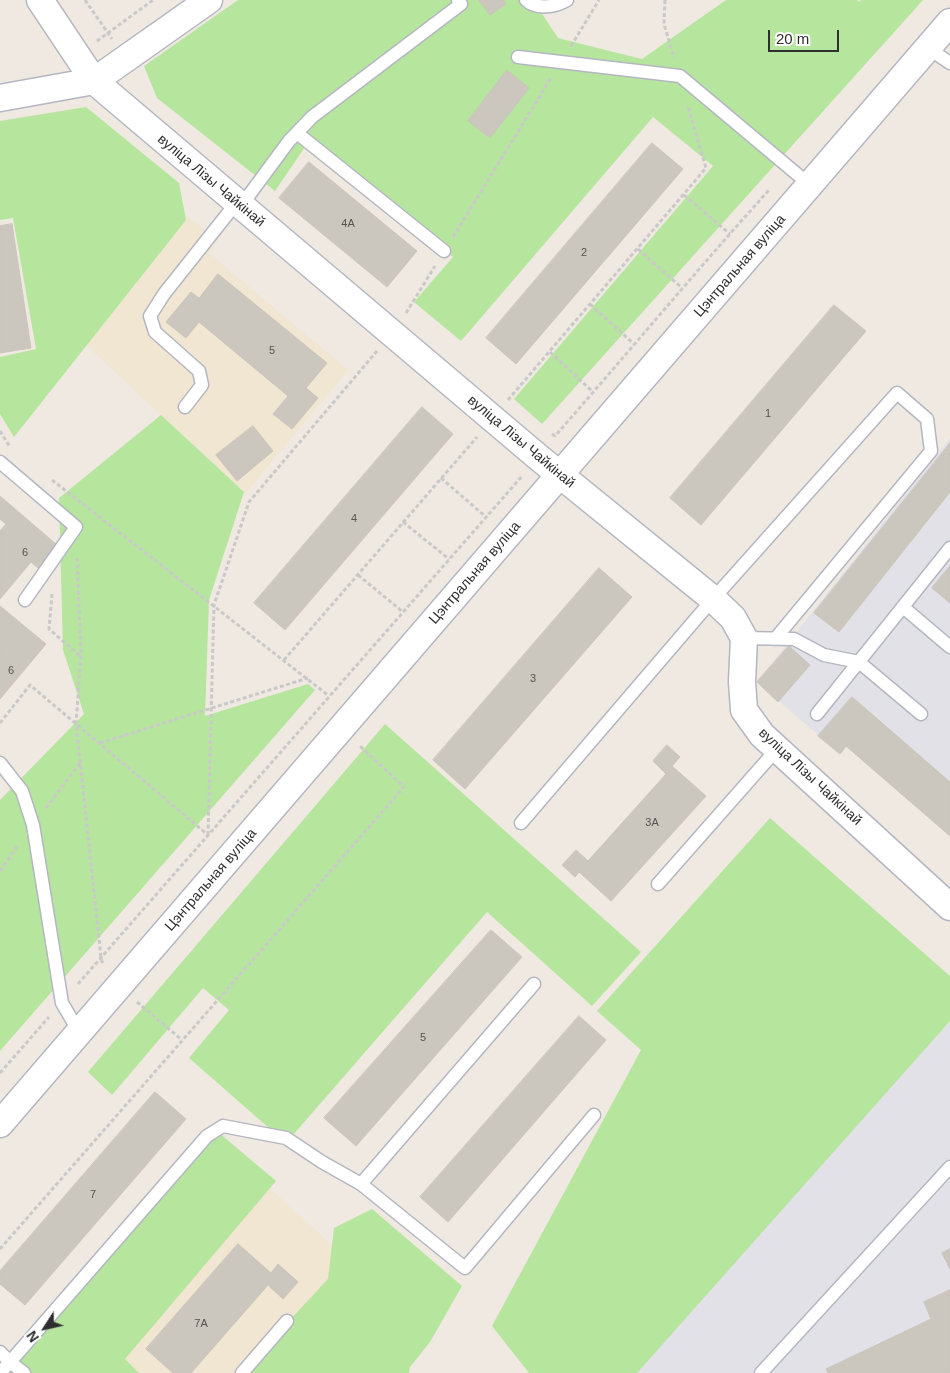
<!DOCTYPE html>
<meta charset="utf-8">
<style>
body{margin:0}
#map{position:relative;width:950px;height:1373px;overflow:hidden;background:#efe9e1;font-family:Helvetica,sans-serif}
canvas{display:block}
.north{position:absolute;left:20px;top:1303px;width:50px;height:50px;-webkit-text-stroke:4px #fff;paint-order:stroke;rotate:235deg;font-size:14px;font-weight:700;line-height:20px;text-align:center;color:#2e2e2e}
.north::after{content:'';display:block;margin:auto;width:18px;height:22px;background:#2e2e2e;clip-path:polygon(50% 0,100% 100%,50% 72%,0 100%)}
.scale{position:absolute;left:768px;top:30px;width:71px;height:22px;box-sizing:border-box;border:2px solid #2e2e2e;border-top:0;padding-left:6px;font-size:15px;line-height:18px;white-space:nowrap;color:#2e2e2e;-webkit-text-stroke:4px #fff;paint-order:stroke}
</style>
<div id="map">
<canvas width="950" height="1373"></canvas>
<div class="north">N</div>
<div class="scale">20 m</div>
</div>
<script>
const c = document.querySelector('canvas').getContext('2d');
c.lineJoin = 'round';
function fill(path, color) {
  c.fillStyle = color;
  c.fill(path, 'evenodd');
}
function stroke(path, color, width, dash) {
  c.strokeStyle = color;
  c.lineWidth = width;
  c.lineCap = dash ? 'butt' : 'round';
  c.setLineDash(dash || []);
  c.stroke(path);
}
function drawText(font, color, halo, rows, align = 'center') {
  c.font = font + ' Helvetica,sans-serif';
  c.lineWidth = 5;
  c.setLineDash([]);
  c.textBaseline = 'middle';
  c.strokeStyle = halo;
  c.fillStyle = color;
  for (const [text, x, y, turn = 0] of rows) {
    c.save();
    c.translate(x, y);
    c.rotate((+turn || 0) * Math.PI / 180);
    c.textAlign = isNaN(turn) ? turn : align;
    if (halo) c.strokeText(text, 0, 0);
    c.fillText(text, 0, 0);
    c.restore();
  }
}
fill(new Path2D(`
 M950 438V836L847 747 840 754 757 682Z
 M950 1020V1373H633Z`), '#e3e1e8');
fill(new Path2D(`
 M65 122 211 235 217 241 209 253 348 370 245 494 37 299Z
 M256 1176 397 1304 336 1373H87Z`), '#f0e6d1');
fill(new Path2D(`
 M238 0H533L558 38 642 59 726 0H857L859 2 861 0H923L542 424 514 399 713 166 653 117 461 341 414 302 453 257 309 141 275 191 157 98 144 66Z
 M86 107 179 183 186 220 14 437 0 414V357L36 349 13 218 0 220V121Z
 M161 415 244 492 209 600 205 716 308 684 315 690 0 1051V800L84 714 63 650 59 498Z
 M385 724 641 952 592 1006 487 912 286 1143 189 1058 229 1010 203 988 112 1095 88 1072Z
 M770 818 950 976V1021L637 1373H529L492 1326 641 1050 597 1011Z
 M219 1133 276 1181 125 1359 139 1373H9Z
 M372 1209 462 1286 430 1342 410 1367 409 1373H241L328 1279 334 1228Z`), '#b6e59e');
const building = new Path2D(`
 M479 0H503L506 4 490 15Z
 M507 70 529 88 490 138 468 121Z
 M652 143 683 169 516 364 486 338Z
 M309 162 417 251 387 287 279 198Z
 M12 224 31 348 0 353V226Z
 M218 274 327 363 306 388 318 398 292 429 273 414 288 396 199 322 186 338 166 322 191 292 199 298Z
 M834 305 866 331 701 525 670 498Z
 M422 407 453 434 285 630 254 603Z
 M253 426 273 451 237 481 216 455Z
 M950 443V492L839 632 814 613Z
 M0 496 57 545 38 568 31 562 0 599V531L6 524 0 519Z
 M950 566V603L932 588Z
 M599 568 632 597 465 789 433 760Z
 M0 606 46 644 0 699Z
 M789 646 810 665 778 702 757 682Z
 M852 697 950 782V836L846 746 840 754 818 736Z
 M667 745 680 757 672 766 706 796 611 901 579 872 575 877 562 865 576 850 588 861 666 774 653 761Z
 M491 930 522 957 356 1146 324 1118Z
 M579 1016 606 1040 448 1222 420 1197Z
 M155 1092 186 1119 25 1305 0 1284V1271Z
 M238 1244 271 1273 278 1264 298 1282 283 1299 268 1285 191 1373H173L146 1349Z
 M950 1249V1269L942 1253Z
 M950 1290V1373H828L826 1369 931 1319 924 1302Z`);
fill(building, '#cbc7bf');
stroke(building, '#cbc5ba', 1);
const lane = new Path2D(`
 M526 0C536 10 555 7 567 0
 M928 48 950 63
 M518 57 680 76 810 185
 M297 133 444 251
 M241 206 289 141 312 117 461 4 458 0
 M185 407 202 385 199 371 155 332 150 316 164 294 237 202
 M0 462 76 527 25 600
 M903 607 950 647
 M744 638 794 639 824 655 859 662 921 714
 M817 714 950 548
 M0 763 22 791 33 825 62 1003 79 1032
 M521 823 713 599 897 393 927 419 931 451 775 639
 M658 884 777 749
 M361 1184 534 984
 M0 1352 10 1362 0 1373
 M24 1373 10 1362 207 1136 223 1126 286 1138 322 1162 361 1184 465 1268 594 1115
 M242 1373 287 1321
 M761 1373 950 1167`);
const street = new Path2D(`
 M40 0 94 81 538 457 713 599 733 618 744 638 742 682 744 710 762 735 950 907
 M0 98 94 81 209 0
 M0 1124 950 22`);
stroke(lane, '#b4b7c1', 15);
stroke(street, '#b4b7c1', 29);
stroke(new Path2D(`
 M85 0 112 39
 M665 0 664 24 674 58
 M97 41 153 0
 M571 46 599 0
 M684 195 730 234
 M453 237 551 78
 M638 249 682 288
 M590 304 635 345
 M406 313 435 266
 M550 352 593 392
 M508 400 706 168 688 107
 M0 431 10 447
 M552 434 555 436C627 354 696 271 769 190
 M441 478 486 517
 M52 480 329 696
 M403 522 449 559
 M77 558 81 656 76 723 101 958 103 965
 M358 575 403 612
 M52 594 49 629 80 656
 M284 660 477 437
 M0 723 30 685 208 835
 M100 743 308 678
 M46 808 80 763
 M208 835 214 605 249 502 377 351
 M0 871 18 845
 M78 984 523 475
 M137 1002 182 1040
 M0 1073 49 1017
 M0 1249 404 787 360 746`), '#c9c9c9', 3, [4, 2.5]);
stroke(lane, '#fff', 12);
stroke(street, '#fff', 26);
drawText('11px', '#555452', null, [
 ["4А",348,224],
 ["2",584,253],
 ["5",272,351],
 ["1",768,414],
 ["4",354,519],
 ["6",25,553],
 ["6",11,671],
 ["3",533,679],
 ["3А",652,823],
 ["5",423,1038],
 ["7",93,1195],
 ["7А",201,1324]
]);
drawText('14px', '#2e2e2e', '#fff', [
 ["вуліца Лізы Чайкінай",211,181,40],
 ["Цэнтральная вуліца",740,266,-49],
 ["вуліца Лізы Чайкінай",521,442,40],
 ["Цэнтральная вуліца",475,573,-49],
 ["вуліца Лізы Чайкінай",810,777,43],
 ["Цэнтральная вуліца",211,880,-49]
]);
</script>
